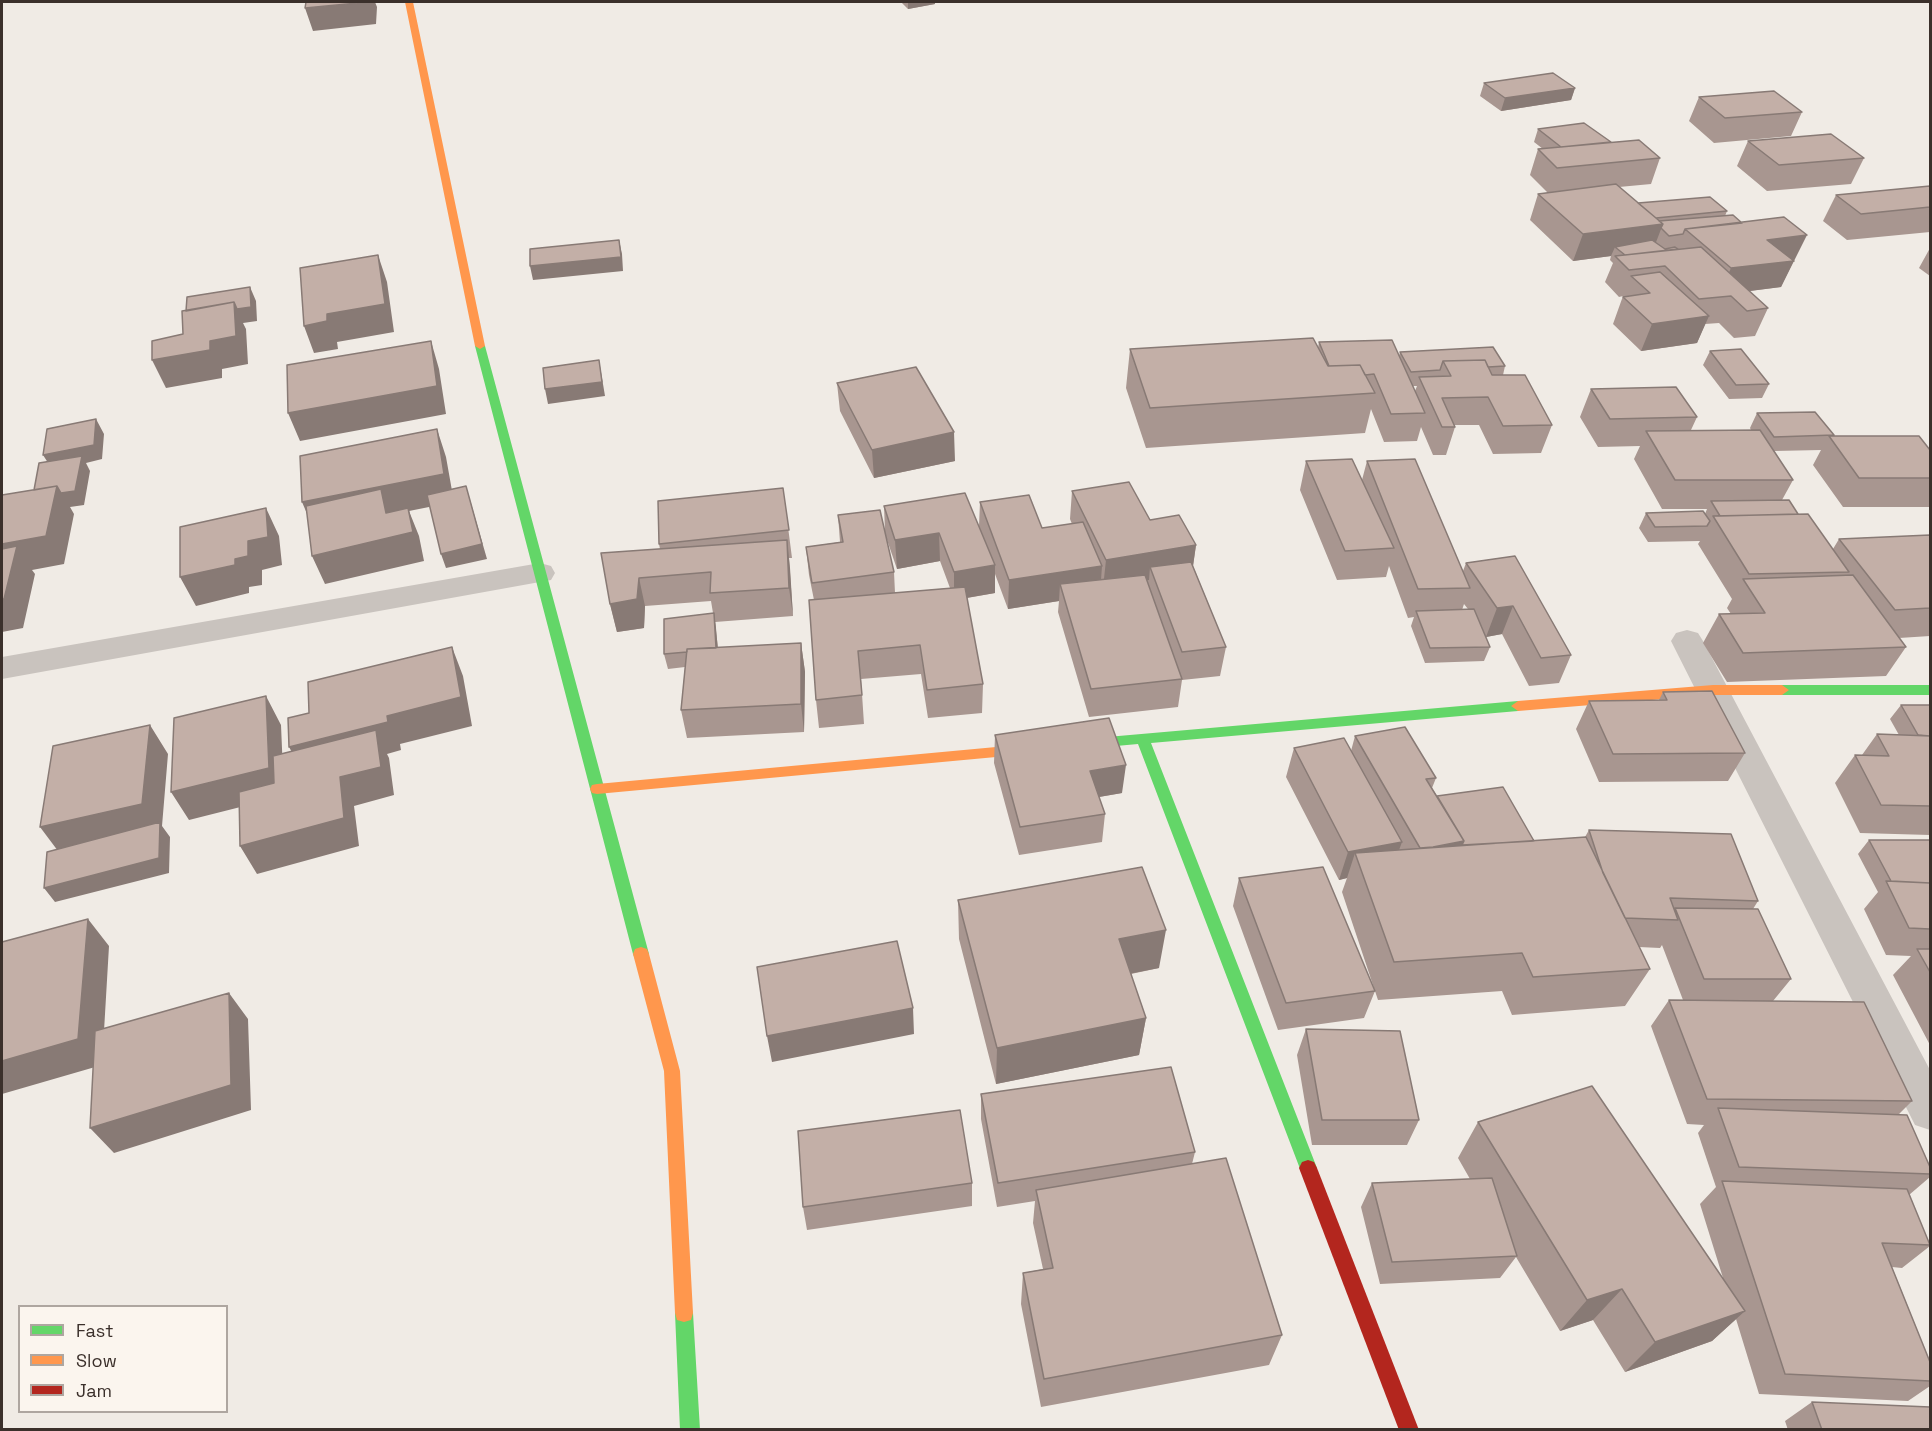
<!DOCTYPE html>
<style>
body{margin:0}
#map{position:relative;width:1932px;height:1431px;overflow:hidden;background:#f0ebe5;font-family:"Space Grotesk",sans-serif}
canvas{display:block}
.frame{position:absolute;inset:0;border:3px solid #3b302b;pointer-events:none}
.legend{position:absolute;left:18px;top:1305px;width:210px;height:108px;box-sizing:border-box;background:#fbf5ee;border:2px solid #aea6a0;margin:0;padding:8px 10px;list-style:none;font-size:18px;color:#3b302b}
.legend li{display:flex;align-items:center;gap:12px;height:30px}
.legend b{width:30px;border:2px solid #aea6a0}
</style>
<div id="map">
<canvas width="1932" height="1431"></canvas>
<div class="frame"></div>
<ul class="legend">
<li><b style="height:8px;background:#63d668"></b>Fast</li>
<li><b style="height:8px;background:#ff974d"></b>Slow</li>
<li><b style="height:8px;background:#b3261e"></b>Jam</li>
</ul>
</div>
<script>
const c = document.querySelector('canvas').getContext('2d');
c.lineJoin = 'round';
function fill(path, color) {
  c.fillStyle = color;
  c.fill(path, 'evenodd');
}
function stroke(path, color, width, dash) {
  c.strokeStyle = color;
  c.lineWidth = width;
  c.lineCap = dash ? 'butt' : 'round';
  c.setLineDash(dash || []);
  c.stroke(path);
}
fill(new Path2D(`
 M540 563 551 566 555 573 551 580 2 679V657Z
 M1687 630 1698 633 1703 641 1930 1070V1130L1915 1125 1671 641 1676 633Z`), '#c9c3be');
fill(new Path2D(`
 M480 343 485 346 649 954 647 959 641 961 635 959 633 954 475 346Z
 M1782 685H1930V695H1782L1775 690Z
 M1518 701 1525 706 1518 711 1151 743 1317 1168 1314 1174 1308 1176 1302 1174 1138 744 1050 752 1045 751 1043 747 1045 743 1050 742Z
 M684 1304 691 1306 693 1313 700 1430H680L675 1313 677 1306Z`), '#63d668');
fill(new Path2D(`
 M405 2H413L485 346 480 349 475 346Z
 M1713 685H1782L1789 690 1782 695H1713L1518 711 1511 706 1518 701Z
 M1050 742 1055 743 1057 747 1055 751 1050 752 597 794 592 793 590 789 592 785 597 784Z
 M641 947 647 949 649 954 680 1071 693 1313 691 1320 684 1322 677 1320 675 1313 664 1071 633 954 635 949Z`), '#ff974d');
fill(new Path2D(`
 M1308 1160 1314 1162 1317 1168 1419 1430H1399L1299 1168 1302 1162Z`), '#b3261e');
fill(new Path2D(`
 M901 2H935V4L908 9Z
 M1484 83 1575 88 1571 100 1501 111 1480 96Z
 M1699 97 1802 112 1791 136 1714 143 1689 121Z
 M1538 129 1611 142 1660 158 1651 184 1619 187 1638 203 1727 211 1725 216 1742 223 1794 262H1793L1781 287 1749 291 1768 308 1755 336 1734 338 1719 323 1705 324 1697 343 1641 351 1613 324 1623 296 1619 297 1605 282 1613 263 1610 260 1611 256 1573 261 1530 220 1538 194 1548 193 1530 175 1538 149H1543L1534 142Z
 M1748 141 1864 158 1851 184 1767 191 1737 166Z
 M1930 186V232L1847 240 1823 221 1836 195Z
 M1930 248V276L1919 268Z
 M1319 342 1399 356 1400 352 1505 366 1503 375 1552 425 1541 453 1493 454 1479 425H1454L1455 427 1446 455H1433L1421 427 1417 441 1384 442 1371 409 1365 433 1146 448 1126 388 1130 349 1318 348ZM1413 386H1417L1415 391Z
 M1710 351 1769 384 1762 398 1729 399 1703 365Z
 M837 383 955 461 874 478 840 411Z
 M1591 389 1697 417 1691 430H1751L1750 428 1757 413 1834 435 1833 436 1930 450V507H1843L1813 465 1821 450 1774 451 1793 480 1782 500 1798 514 1833 549 1839 539 1930 535V636L1899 638 1906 647 1886 676 1727 682 1703 643 1719 614H1731L1727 608 1732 599 1698 544 1700 541 1648 542 1639 528 1646 513 1705 514 1707 509H1662L1634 459 1640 446 1598 447 1580 417Z
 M1306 461 1362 480 1367 461 1463 571 1466 563 1571 655 1559 683 1529 686 1502 634 1486 637 1490 647 1484 661 1425 663 1411 626 1414 617 1408 618 1389 566 1386 577 1337 580 1300 490ZM1464 604 1468 609 1462 610Z
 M783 488 792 558H789L793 616 715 622 718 648 801 643 805 672 804 732 687 738 681 710 685 667 668 669 664 654 713 613 711 601 645 606 644 628 617 632 610 604 660 549 659 544Z
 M1072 491 1150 520 1196 545 1193 566 1226 647 1220 676 1182 680 1178 707 1089 717 1058 612 1059 601 1008 609 995 574V593L967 598 983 684 982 713 928 718 921 674 861 679 864 724 819 728 816 700 814 600 809 575 806 547 840 542 838 515 885 532 884 506 979 526 980 502 1042 528 1072 524 1070 519ZM886 537 897 569 940 561 950 588 895 593 894 572Z
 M1663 692 1745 753 1728 781 1599 782 1576 729 1589 701 1659 700Z
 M1901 705H1930V835L1860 833 1835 783 1855 755H1862L1877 734 1899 735 1890 719Z
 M995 735 1122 793 1099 797 1105 814 1102 842 1019 855 994 763Z
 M1355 736 1436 778 1432 788 1437 796 1534 841 1585 837 1589 830 1758 901 1753 909 1791 979 1773 1001 1912 1101 1898 1115 1930 1167V1177L1909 1195 1930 1246 1902 1268 1892 1267 1930 1362V1386L1908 1401 1759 1394 1736 1319 1712 1341 1625 1372 1593 1320 1560 1331 1516 1257 1500 1278 1380 1284 1361 1207 1372 1183 1470 1179 1458 1158 1478 1122 1723 1278 1700 1204 1716 1187 1698 1133 1704 1125 1687 1124 1651 1026 1669 1000H1683L1662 945 1660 948 1639 947 1650 969 1625 1006 1512 1015 1502 991 1378 1000 1342 892 1347 878 1339 880 1286 777 1294 748 1351 751Z
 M1869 840H1930V1045L1893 975 1911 956 1886 955 1864 909 1878 892 1858 854Z
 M1239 878 1375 991 1364 1018 1278 1030 1233 906Z
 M958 900 1159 968 1131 974 1146 1018 1139 1055 996 1084 959 939Z
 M1306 1029 1419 1120 1407 1145H1312L1297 1055Z
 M981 1094 1195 1152 1192 1164 1282 1335 1269 1365 1041 1407 1021 1304 1023 1273 1043 1269 1033 1223 1035 1201 997 1207 981 1119Z
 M972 1183V1206L807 1230 803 1207Z
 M1812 1402 1930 1430H1788L1785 1421Z`), '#a89690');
fill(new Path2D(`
 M368 2H375L377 7 376 24 313 31 305 8Z
 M908 2H935V4L908 9Z
 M1575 88 1571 100 1501 111 1505 98Z
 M1663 224 1653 250 1615 247 1611 256 1573 261 1583 234Z
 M1807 235 1781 287 1719 295 1731 268 1767 240Z
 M619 240 622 254 623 271 533 280 530 266Z
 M378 255 387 282 394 332 337 342 338 349 314 353 304 326 327 314Z
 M250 287 256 301 257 321 243 323 246 329 248 364 222 369V378L166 388 152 360 210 341 234 302Z
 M1709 316 1697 343 1641 351 1652 324Z
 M431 341 439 369 446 414 300 441 288 413Z
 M599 360 605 396 548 404 545 389Z
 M96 419 104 434 102 459 86 463 90 471 84 505 70 507 74 514 64 564 32 570 35 574 23 628 2 632V544L52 469 43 455Z
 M437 429 446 457 454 502 409 511 419 536 424 561 325 584 312 556 314 530 302 502Z
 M954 432 955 461 874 478 872 450Z
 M466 486 487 559 446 568 441 554Z
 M266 508 279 536 282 565 262 570V585L249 587V593L196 606 180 577 235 559 248 541Z
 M939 533 940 561 897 569 895 540Z
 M787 540 790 568 793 616 789 588Z
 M1196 545 1192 573 1150 567 1149 580 1103 588 1106 560Z
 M995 565V593L954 600V572Z
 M1102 566 1100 594 1060 584 1059 601 1008 609 1009 580Z
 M639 578 645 606 644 628 617 632 610 604Z
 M1513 606 1502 634 1486 637 1497 608Z
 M714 613 716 628 719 663 716 648Z
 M801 643 805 672 804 732 801 704Z
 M452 647 463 676 472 726 400 744 401 750 387 754 389 758 394 795 354 806 359 846 257 874 240 846 340 777 305 775 289 747 387 716Z
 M266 696 281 725 284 796 189 820 171 792Z
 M150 725 168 754 162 826 170 837 169 873 55 902 44 888 61 855 40 827Z
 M1126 765 1122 793 1087 799 1090 771Z
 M1464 841 1452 869 1421 850Z
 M1402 842 1392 869 1355 853 1347 878 1339 880 1348 852Z
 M88 919 109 946 102 1065 2 1094V1061Z
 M1166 930 1159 968 1113 977 1119 939Z
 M229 993 248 1019 251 1110 114 1153 90 1128Z
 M913 1008 914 1034 772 1062 767 1036Z
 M1146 1018 1139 1055 996 1084 997 1048Z
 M1622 1289 1593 1320 1560 1331 1587 1300Z
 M1745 1311 1712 1341 1625 1372 1655 1342Z`), '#887a75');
const building = new Path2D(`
 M306 2H368L305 8Z
 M1553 73 1575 88 1505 98 1484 83Z
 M1774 91 1802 112 1725 118 1699 97Z
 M1584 123 1611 142 1561 147 1538 129Z
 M1831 134 1864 158 1779 165 1748 141Z
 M1639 140 1660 158 1557 168 1538 149Z
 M1616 184 1663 224 1583 234 1538 194Z
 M1930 186V207L1861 214 1836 195Z
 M1710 197 1727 211 1656 218 1638 203Z
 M1733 215 1742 223 1685 229 1683 234 1669 236 1661 228 1663 224 1659 221Z
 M1784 217 1807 235 1767 240 1794 261 1731 268 1685 229Z
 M619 240 621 257 530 266V249Z
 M1652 240 1665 249 1675 247 1678 249 1625 255 1615 247Z
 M1701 247 1768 308 1747 311 1731 296 1699 299 1665 266 1629 270 1615 256Z
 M378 255 385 304 327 314V321L304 326 300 268Z
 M1660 272 1709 316 1652 324 1623 297 1650 293 1631 276Z
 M250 287 251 307 237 309 234 302 186 311 187 297Z
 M234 302 236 336 210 341V350L152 360V341L183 334 182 311Z
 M1313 338 1328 366 1360 365 1375 393 1150 408 1130 349Z
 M1392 340 1425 413 1391 414 1374 374 1365 375 1360 365 1329 366 1319 342Z
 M431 341 437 386 288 413 287 365Z
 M1493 347 1505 366 1488 367 1485 360 1443 361 1440 370 1411 372 1400 352Z
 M1741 349 1769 384 1736 385 1710 351Z
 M599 360 602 382 545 389 543 368Z
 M1485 360 1492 375H1525L1552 425 1503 426 1488 397 1442 398 1455 427H1442L1419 377 1451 376 1443 361Z
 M916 367 954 432 872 450 837 383Z
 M1676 387 1697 417 1610 419 1591 389Z
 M1815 412 1834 435 1774 437 1757 413Z
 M96 419 94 445 43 455 47 429Z
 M437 429 444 474 302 502 300 456Z
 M1760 430 1793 480H1675L1646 431Z
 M1829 436H1919L1930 450V478H1859Z
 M82 456 75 491 61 493 57 486 34 490 39 463Z
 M1352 459 1394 548 1345 551 1306 461Z
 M1415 459 1470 588 1418 589 1367 461Z
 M1129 482 1150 520 1179 515 1196 545 1106 560 1072 491Z
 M57 486 46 536 2 544V495Z
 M466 486 482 544 441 554 427 495Z
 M783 488 789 530 659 544 658 501Z
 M381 489 386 513 408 508 413 532 312 556 306 506Z
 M965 493 995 565 954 572 939 533 895 540 884 506Z
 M1029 495 1042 528 1083 522 1102 566 1009 580 980 502Z
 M1789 500 1798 514 1720 516 1711 501Z
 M266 508 268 537 248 541V556L235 559V565L180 577V527Z
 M880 510 894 572 812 583 806 547 843 542 838 515Z
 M1703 511 1710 521 1707 526 1655 527 1646 513Z
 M1808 514 1849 572 1749 574 1713 516Z
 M1930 535V608L1895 610 1839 539Z
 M787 540 789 588 710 593 711 572 639 578 637 599 610 604 601 553Z
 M17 546 4 599H2V549Z
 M1515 556 1571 655 1541 658 1513 606 1497 608 1466 563Z
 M1191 562 1226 647 1182 652 1150 567Z
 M1145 575 1182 679 1091 689 1060 584Z
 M1853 575 1906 647 1743 653 1719 614 1765 613 1743 579Z
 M965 587 983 684 927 690 920 645 858 651 862 695 816 700 809 600Z
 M1474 609 1490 647 1430 648 1416 611Z
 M714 613 716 648 687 649V652L664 654V619Z
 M801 643V704L681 710 687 649Z
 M452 647 461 697 387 716 388 722 289 747 288 718 309 713 308 682Z
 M1712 691 1745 753 1613 754 1589 701 1667 700 1663 692Z
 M266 696 269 768 171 792 174 718Z
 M1901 705H1930V736L1918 735Z
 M1109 718 1126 765 1090 771 1105 814 1020 827 995 735Z
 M150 725 142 804 40 827 53 746Z
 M1405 727 1436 778 1426 779 1464 841 1433 847 1420 848 1355 736Z
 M376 730 381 767 340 777 344 818 240 846 239 792 274 783 273 756Z
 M1877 734 1930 736V806L1881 805 1855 755 1889 756Z
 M1344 738 1402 842 1348 852 1294 748Z
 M1503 787 1534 841 1462 845 1464 841 1437 796Z
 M160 822 159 858 44 888 47 852Z
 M1589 830 1731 834 1758 901 1670 898 1678 920 1625 918 1603 873Z
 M1586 837 1650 969 1533 977 1522 953 1394 962 1355 853Z
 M1869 840H1930V883L1891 881Z
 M1142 867 1166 930 1119 939 1146 1018 997 1048 958 900Z
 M1323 867 1375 991 1286 1003 1239 878Z
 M1886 881 1930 883V929L1909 928Z
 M1675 908 1758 909 1791 979H1704Z
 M88 919 78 1039 2 1061V942Z
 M897 941 913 1008 767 1036 757 967Z
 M1917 949H1930V972Z
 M229 993 231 1085 90 1128 95 1031Z
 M1669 1000 1864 1002 1912 1101 1707 1099Z
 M1306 1029 1400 1031 1419 1120H1322Z
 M1171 1067 1195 1152 998 1183 981 1094Z
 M1592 1086 1745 1311 1655 1342 1622 1289 1587 1300 1478 1122Z
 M1718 1108 1907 1115 1930 1167V1174L1739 1167Z
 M960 1110 972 1183 803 1207 798 1131Z
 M1226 1158 1282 1335 1044 1379 1023 1273 1053 1268 1036 1190Z
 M1492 1178 1517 1256 1392 1262 1372 1183Z
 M1722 1181 1907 1189 1930 1245 1882 1243 1930 1362V1381L1785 1374Z
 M1812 1402 1930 1407V1430H1822Z`);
fill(building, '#c3afa7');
stroke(building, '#887a75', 1.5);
</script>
